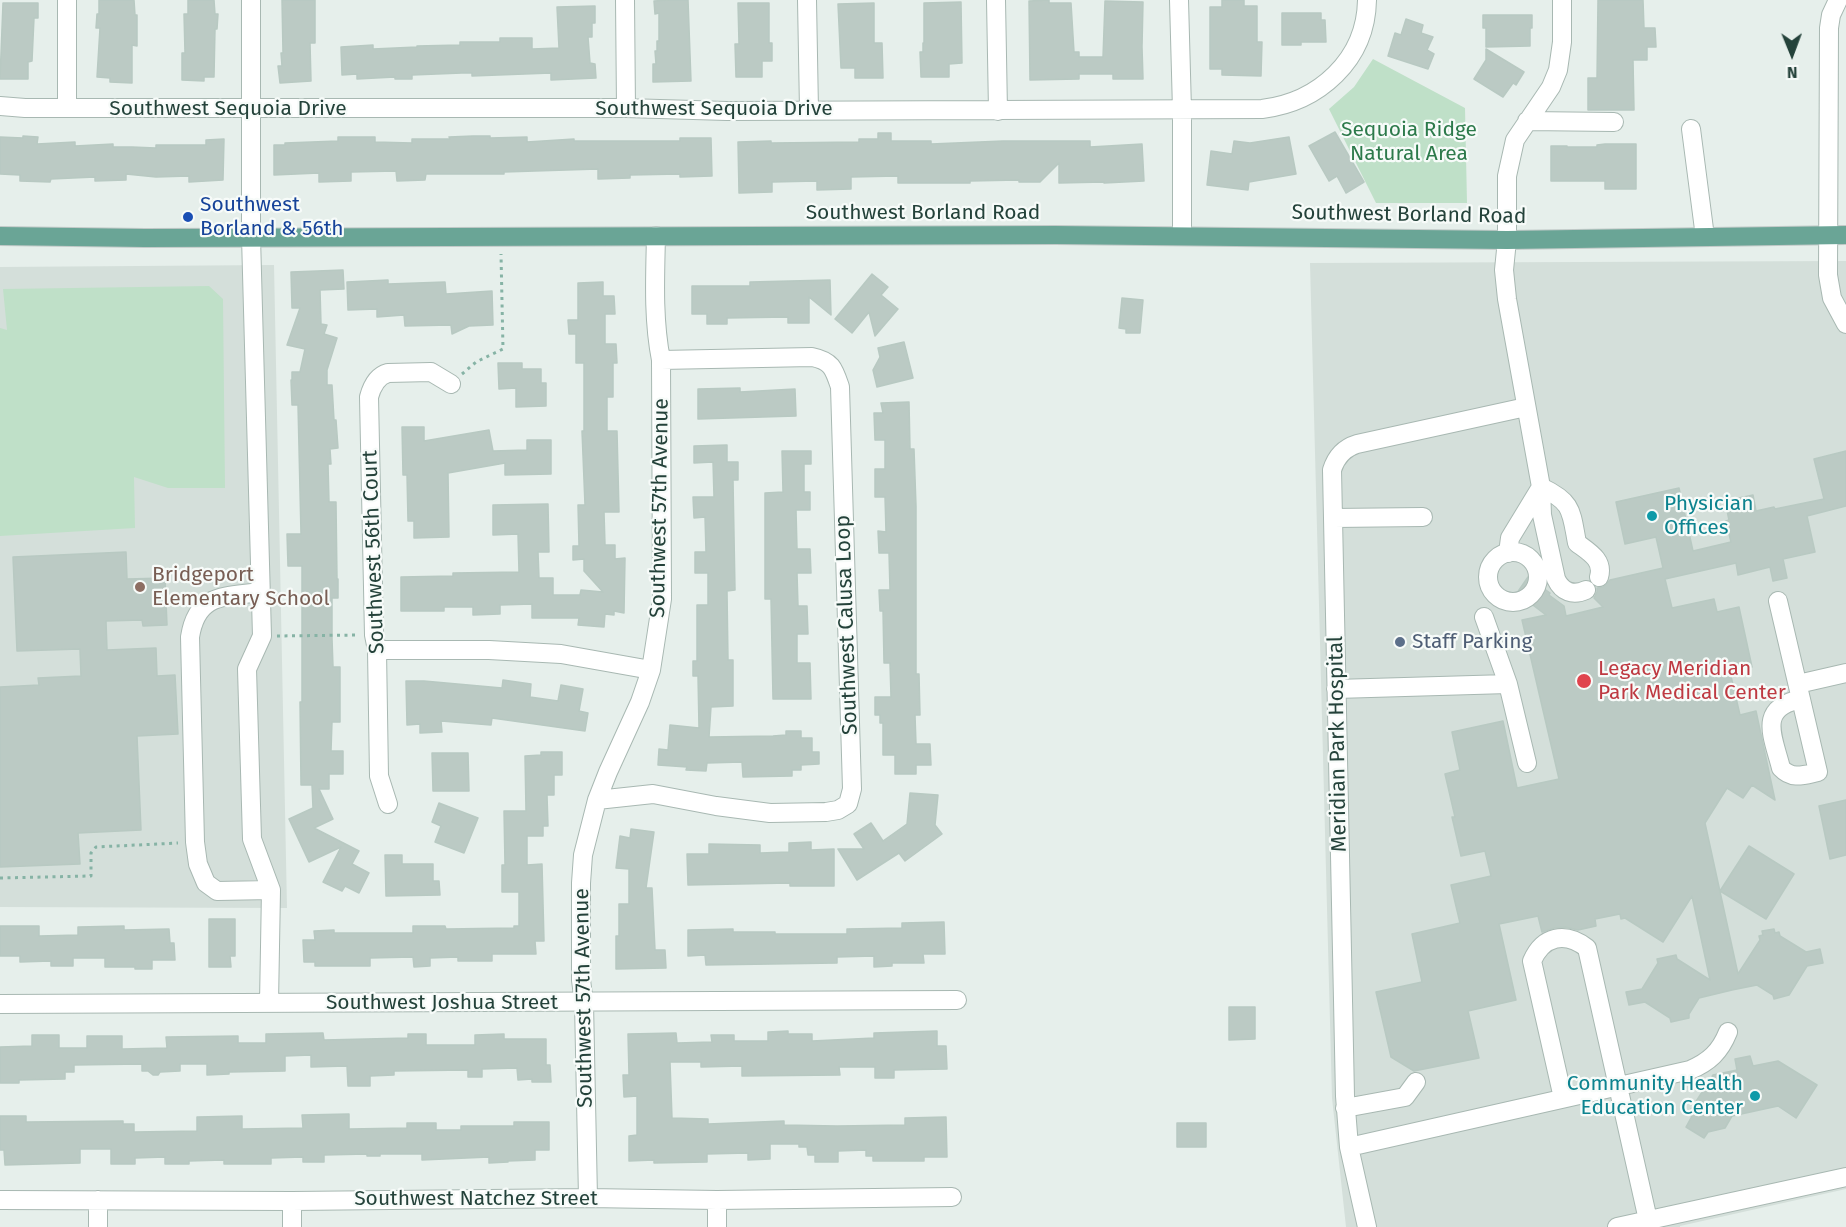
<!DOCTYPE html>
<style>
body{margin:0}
#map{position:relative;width:1846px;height:1227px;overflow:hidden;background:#e6efeb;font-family:"Fira Sans",sans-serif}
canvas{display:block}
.north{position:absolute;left:1762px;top:24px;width:60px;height:60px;-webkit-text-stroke:4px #f7fbf9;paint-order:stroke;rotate:179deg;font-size:16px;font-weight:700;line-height:24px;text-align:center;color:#24423a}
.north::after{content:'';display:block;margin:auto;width:21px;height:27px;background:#24423a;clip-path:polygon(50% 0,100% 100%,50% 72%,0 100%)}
</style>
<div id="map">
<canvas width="1846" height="1227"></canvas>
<div class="north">N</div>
</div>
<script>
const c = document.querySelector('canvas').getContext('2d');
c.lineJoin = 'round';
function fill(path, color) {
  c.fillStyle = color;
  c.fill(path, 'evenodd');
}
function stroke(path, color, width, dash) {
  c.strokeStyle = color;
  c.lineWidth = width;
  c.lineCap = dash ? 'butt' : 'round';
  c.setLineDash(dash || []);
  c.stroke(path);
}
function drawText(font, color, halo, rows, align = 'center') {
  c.font = font + ' "Fira Sans",sans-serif';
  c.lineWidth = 4.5;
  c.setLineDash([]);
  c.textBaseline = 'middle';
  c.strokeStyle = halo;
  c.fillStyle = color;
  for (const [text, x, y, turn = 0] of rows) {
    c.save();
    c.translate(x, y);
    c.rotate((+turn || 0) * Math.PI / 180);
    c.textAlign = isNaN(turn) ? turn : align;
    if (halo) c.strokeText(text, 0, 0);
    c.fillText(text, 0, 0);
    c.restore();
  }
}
fill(new Path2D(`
 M1846 261V1189L1680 1226V1227H1346L1332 1098 1310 263Z
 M274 265 287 908 0 907V267Z`), '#d4dfda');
fill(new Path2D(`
 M1373 59 1465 108 1467 203H1376L1329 109 1354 87Z
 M209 286 223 299 225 488H168L134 477 135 528 0 536V328L7 330 3 289Z`), '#bfe0c8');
const building = new Path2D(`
 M99 0H134L135 15H137V46L132 45V83L110 82V78L97 77 100 28H96L97 14H99Z
 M188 0H214L215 14H218L217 29H215L214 77H204V81L182 80V53H185L184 14H188Z
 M282 0H315V43H310L311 81 280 83 278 66H282L281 53H283Z
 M669 0H688L691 81 653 82V64H656L655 51H657V41H659V13L655 14 654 1Z
 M1049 0V3H1071L1074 52H1079V57H1103L1105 1 1143 2 1142 47 1143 79H1113V74H1079V79L1030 80 1029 1Z
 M1222 0H1244V6H1257V42H1262L1261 76 1222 75V69H1210V7H1222Z
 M1598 0H1643L1644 28H1655L1656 47H1647V60H1633L1634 110H1588V78H1597Z
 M961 2 962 63 949 64V77H921L920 52H923V43H924V3Z
 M3 3H38V18H34L32 61 28 62V79H0Z
 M738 3H769V43H772V61H762V77H736L735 44H739Z
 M874 3V43H882L883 78H855V68H841L838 4Z
 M595 6V23H592V37H588L590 63 595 64 596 78 551 80V73L472 76V73H462L412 75V79H395V77L357 79V74L342 75 341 47 373 45V49L417 47V46L460 45V42H500V38H532V49L559 48 557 7Z
 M1282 13H1321V20H1325L1326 42H1301V45H1282Z
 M1483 15H1532V28H1530V46L1486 47V28H1483Z
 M1406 19 1423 25 1421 33 1433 37 1427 50 1434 54 1428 69 1388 56 1395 33 1401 35Z
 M1486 49 1524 72 1516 85 1513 83 1503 97 1474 79 1486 60Z
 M1335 132 1364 182 1346 193 1337 176 1329 181 1309 146Z
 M878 133H891V141H931V144L1003 141H1090V147L1142 144 1144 181 1104 183V182L1059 183V163L1040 182H1019V180L970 181V183H898V176L851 177V189L817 190V181L772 182V192L739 193 738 142 771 141V143L859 142V139H878Z
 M23 136 38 137 37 144 75 142V146L113 144V147H132L156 148V145H206V140L224 139 223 180 189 182V176L156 177 126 174V180L95 181V177L51 179 50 182 20 181V175L0 174V137L23 138Z
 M473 136H490V138L527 137V142L574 139V141H680V138H711L712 176 680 177V174L630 175V178L598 179V169L504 172V174H426L425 180 397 181 396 171 351 172V181L319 182V173L274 175V145H285V143L338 141V137H375V142L412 143V139H450L449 137Z
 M1289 137 1296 174 1249 182 1248 190 1207 185 1211 151 1232 154 1234 141 1250 143Z
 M1605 144H1636V189H1605V181H1551V146H1567V147H1597V145Z
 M343 270 344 289 320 290 321 324 327 325 324 334 337 338 327 370V385H332L334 420H336L338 448 330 449 331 464H328L329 502H336L337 579H338V598H332V638L333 667H340V722H332L331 751H343V774H329V789H319L333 819 314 828 359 851 352 864 369 873 359 893 345 886 342 891 323 882 341 847 309 862 289 819 313 808 312 785H301L300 702H302V566H288L287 534H301L298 405H292L291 380H292V372H300L305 349 287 345 300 308H292L291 272Z
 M872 274 888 287 881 295 898 309 875 336 869 312 852 333 835 319Z
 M388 280V284L445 282 446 294 492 291 493 325 469 326 452 334 451 325 405 326 404 315 377 317V309L348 310 347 282Z
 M830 280 831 315 809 297V323H788V317L727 318V324H707V314H692V286H750V282Z
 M603 282V296H614L615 314H605V344H616L617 363H613V397H607V431H617L619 512H604L605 545H615V559L625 558 624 613 614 611V615L605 614 604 627 578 625 579 618H532V604L500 605V614L473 615V607H444V611H401V577L453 576V573L519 572 518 534 493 535V505L548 504 549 552H538L539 578H553V595H580L581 590 603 592 584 571V559L573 560V546H579L578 505H585L582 431H584V363H576V334H569L568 320H578V283Z
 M1122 298 1143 300 1140 333H1126V329L1119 328Z
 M904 342 913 378 877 387 873 370 880 357 878 348Z
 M498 363H522V369H541V383H546V406L516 407V388L499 389Z
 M740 388V392L795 389 796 416 698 419V389Z
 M909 402 910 449H914L916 506V674H919L920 715H915L916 744H930L931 765H916V774H895V755H883V723H880V715H875V697H891L890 663H884L883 611H880L879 590H890L889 553H879L878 531 886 532 885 497H875V469H885V440H875L874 413H883L881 403Z
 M402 427H424V441L489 430 493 451 527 450V440H551V474L505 475V463L448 473 449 537 414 538V521H408L407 475H403Z
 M727 445V462H738V480H733L735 590 727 591 728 660H733V706L711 707 709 737 773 736 786 735V731H801V738H812V752H819V764L801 765V770H792V776L743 777 742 762 707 763 706 771 686 770 687 767 658 765 659 749 668 750 670 725 699 728 698 676H693V661H697V605H708V573H695V552H706L705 517 694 518 693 497H714L713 462 694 463V446Z
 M782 451H811V464H804V492H810V510H796L797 549H810L811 573H797L798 606H807L808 634H797V663H810L811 699H773L771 599H765V493L783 492Z
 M1846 451V506L1807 516 1815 552 1783 559 1787 578 1773 581 1770 567 1738 575 1736 563 1665 579 1672 608 1714 599 1717 612 1739 607 1752 667 1730 672 1740 715 1756 711 1775 800 1752 785 1743 798 1727 788 1705 823 1738 974 1760 940 1759 936 1763 935 1762 931 1774 929 1775 933 1779 932 1780 936 1806 952 1820 949 1823 963 1807 966 1789 995 1774 999 1773 995 1757 985 1732 990 1699 998 1689 1014V1018L1671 1022 1670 1018 1645 1002 1629 1005 1626 992 1642 989 1658 963 1657 959 1676 955 1677 959 1710 980 1692 896 1663 942 1625 918 1621 919 1620 914 1595 919 1596 926 1578 930 1565 927 1554 928 1542 932 1538 916 1499 924 1516 1000 1468 1011 1479 1058 1414 1071 1391 1057 1376 992 1422 982 1412 934 1460 923 1451 885 1491 876 1485 851 1461 856 1452 817H1455L1445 774 1460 770 1452 732 1503 721 1517 788 1559 779 1522 620 1546 615 1517 593 1528 577 1550 593 1549 595 1564 606 1566 616 1603 607 1594 598 1597 592V588L1603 587 1610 580 1663 568 1656 537 1625 544 1616 502 1679 488 1693 551 1731 542 1726 521 1729 520 1725 501 1753 495 1756 511 1774 507 1775 509 1824 499 1814 459Z
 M126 552 127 579 165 578 167 625 143 626 142 620 106 621 107 650 156 648 157 676 175 675 178 734 137 736 141 830 78 833 80 864 0 867V687L39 685 38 678 81 676 80 649 17 651 13 557Z
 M503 680 531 684 530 697 558 701 561 685 583 689 579 711 588 713 585 731 492 718 491 725 441 721 442 732 420 733V724L407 725 406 681H424L502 688Z
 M541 752H562V775H554V795H547L548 826H543V836H527V865L542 864 544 941H535L536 954H492V961H458V957L430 958V966L414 967 413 957 370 958V966H315V962H304L303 940H315L314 931 334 930V933H413V926H445L446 929 514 928V926H519V892H502V865H505L504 811H526L525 756 541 755Z
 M432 753H468L469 791H433Z
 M910 793 938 795 935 825 942 834 905 861 899 853 857 880 838 849H864L854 834 871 823 883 841 907 824Z
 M1846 800V855L1830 859 1819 806Z
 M439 803 478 818 464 853 435 842 441 826 432 822Z
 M631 829 654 832 646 888H652L655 950H665L666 968 616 969V936H619V904H629V869L616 868 620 836 630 838Z
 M811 842V850L834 849V886H790V883L688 885 687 854H709V844L760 845V853L789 852V843Z
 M1749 846 1794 874 1766 919 1720 891Z
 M385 855H402V864H433V881H439L440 895 386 896Z
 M209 919H235V956H230L231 967H209Z
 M944 922 945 954H923L924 963H892V966L874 967V956L837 957V963L706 965 705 955 688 956V930L733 929V932H775V934H847V929L902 928V923Z
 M0 926H39V936L78 935V927L124 926V930L169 929 170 943H174L175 960H152V969H135V967H105V958H73V966H51V961L20 962V956H0Z
 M1229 1007H1255V1039L1229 1040Z
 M788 1031V1034H812V1041L874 1038V1033L937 1031V1046H946L947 1069 894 1070V1078H875V1067H839L840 1075 742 1076V1066L701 1067V1062H670L672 1118 708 1119V1124L784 1121V1125L837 1126 905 1125V1118L946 1117 947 1157H924V1161H873V1156H866V1150L838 1151V1162H815V1155H808L807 1147H799V1144H770V1159L748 1160V1153L707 1154V1162L654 1163V1160L629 1161V1136L637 1135V1096L624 1097 623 1075H629L628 1034 676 1033 677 1043 712 1042 711 1035H734V1041H768V1032Z
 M323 1033 324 1040 408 1038V1034H426V1045H475V1035L504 1034V1039H546V1065H550L551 1082H532V1079L518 1080 517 1068 482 1069V1077H468V1070L394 1071V1075L370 1076V1086H348L347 1066 311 1067V1055L285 1056V1071L229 1072V1074L207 1075V1064H180V1071L160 1072 158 1075H153L148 1071H142V1064L74 1065V1072H65V1079L19 1080V1083H0V1047L32 1046V1035H59V1048H87V1036H122V1049L167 1048 166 1037 238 1036V1043H266V1034Z
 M1750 1056 1753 1066 1778 1061 1817 1085 1796 1118 1778 1106 1732 1116 1725 1128 1708 1132 1704 1138 1686 1127 1692 1116 1688 1114 1713 1075 1737 1070 1735 1059Z
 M349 1114V1129L407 1128V1123H436V1130H461V1126H514V1122H549V1150H535V1160L508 1161V1162L489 1163V1157L422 1160V1154H380V1156H367V1154L324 1155V1162H303V1157L271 1158V1164H224V1160L189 1161V1164H165V1157L135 1158V1164H111V1149H80V1163L5 1165 4 1150H0V1116H26V1122L123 1121V1124H134V1132L197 1131V1117L242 1116V1129L303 1128 302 1115Z
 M1177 1123H1206V1147H1177Z`);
fill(building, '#bbcac4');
stroke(building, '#b8c9c2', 1.5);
const minor = new Path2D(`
 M251 0V237L262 636 247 669 252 839 271 890 269 1003
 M625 0 626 108
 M807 0 809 110
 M996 0 998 111
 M1179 0 1182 110V235
 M1838 0 1831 15 1829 28 1828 275 1832 298 1846 324
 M0 106 25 108H626L727 111 1262 109C1319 102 1366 60 1367 0
 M67 108V0
 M1527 121 1614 122
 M1691 129 1705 237
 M1334 518 1423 517
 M1488 577a25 25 0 1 1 50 0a25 25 0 1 1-50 0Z
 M1508 553 1510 538 1541 487 1507 299 1504 270 1507 240V176L1515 140 1551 87 1558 70 1562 42V0
 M1586 590C1573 596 1562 592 1556 579L1542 515 1541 487C1573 502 1571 511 1577 543 1589 552 1604 560 1599 577
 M260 592C224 597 197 593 190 637L195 842 198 864 206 883 217 891 271 890
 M1778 601 1818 772C1804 775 1792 780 1781 768 1773 736 1757 708 1801 699
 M377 650H489L561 654 651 670
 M1508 684 1527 763
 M1798 684 1846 673
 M1336 689 1508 684 1484 617
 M597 800 653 794 716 806 770 813 826 812 838 810 848 804 852 789 840 387C834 369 832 361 812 357L661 360
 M388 804 379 776 377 650 374 635 369 397C372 386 377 376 388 373L431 372 451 384
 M0 1004 957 1000
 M1563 1098 1532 961C1543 936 1565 931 1587 948L1648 1220
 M1345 1108 1405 1097 1416 1082
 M1349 1147 1690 1070C1709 1062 1720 1052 1728 1032
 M588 1198 584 1003 581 980V883L583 855 597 800 608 772 640 702 651 670 662 599 661 360C653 319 655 278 656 236
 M0 1200 292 1201 588 1198 717 1200 952 1197
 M98 1200V1227
 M717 1200V1227
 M292 1201V1227
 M1367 1227 1349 1147 1345 1096 1332 470C1336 457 1344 448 1357 444L1526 407
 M1617 1227 1846 1177`);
const major = new Path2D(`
 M0 236 145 238 1055 235 1507 240 1846 235`);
stroke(minor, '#a8b8b2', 20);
stroke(major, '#c2cac8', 20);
stroke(new Path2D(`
 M462 374 476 362 503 349 501 254
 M277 636 358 635
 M0 878 91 876V853L96 847 178 843`), '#86b3a5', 3, [3, 4.5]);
stroke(minor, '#fff', 18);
stroke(major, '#6aa596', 18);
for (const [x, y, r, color] of [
 [188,217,6,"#1a4fb4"],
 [1652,516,6,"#0f9aa8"],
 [140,587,6,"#8d6e63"],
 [1400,642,6,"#5c6f8a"],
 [1584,681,8,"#e0444e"],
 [1755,1096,6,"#0f9aa8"]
]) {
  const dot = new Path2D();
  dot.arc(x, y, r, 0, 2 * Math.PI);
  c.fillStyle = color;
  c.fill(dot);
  stroke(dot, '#f7fbf9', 2);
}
drawText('21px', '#24423a', '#f7fbf9', [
 ["Southwest Sequoia Drive",228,109],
 ["Southwest Sequoia Drive",714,109],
 ["Southwest Borland Road",923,213],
 ["Southwest Borland Road",1409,215,1],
 ["Southwest 57th Avenue",660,508,-89],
 ["Southwest 56th Court",374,552,-92],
 ["Southwest Calusa Loop",847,625,-92],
 ["Meridian Park Hospital",1338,744,-91],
 ["Southwest 57th Avenue",584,998,-91],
 ["Southwest Joshua Street",442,1003],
 ["Southwest Natchez Street",476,1199]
]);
drawText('21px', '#2d7a4b', '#f7fbf9', [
 ["Sequoia Ridge",1409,130],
 ["Natural Area",1409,154]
]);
drawText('21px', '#164399', '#f7fbf9', [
 ["Southwest",200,205],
 ["Borland & 56th",200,229]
], 'left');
drawText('21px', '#0d838f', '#f7fbf9', [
 ["Physician",1664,504],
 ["Offices",1664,528],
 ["Community Health",1743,1084,"right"],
 ["Education Center",1743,1108,"right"]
], 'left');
drawText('21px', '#785e54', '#f7fbf9', [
 ["Bridgeport",152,575],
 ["Elementary School",152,599]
], 'left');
drawText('21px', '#4e5e75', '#f7fbf9', [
 ["Staff Parking",1412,642]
], 'left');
drawText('21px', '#be3a42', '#f7fbf9', [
 ["Legacy Meridian",1598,669],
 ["Park Medical Center",1598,693]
], 'left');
</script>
